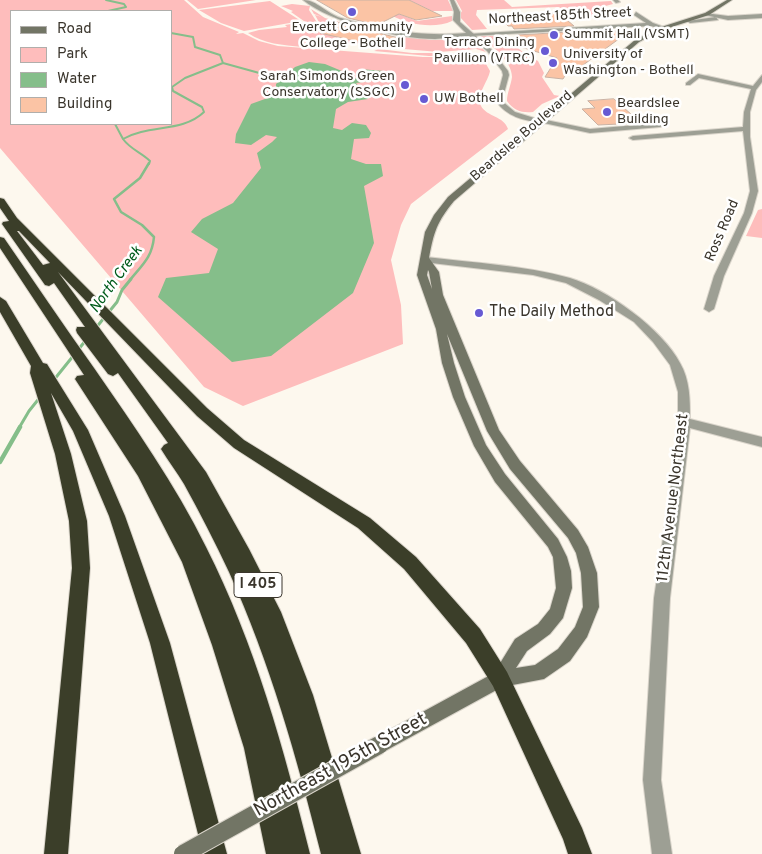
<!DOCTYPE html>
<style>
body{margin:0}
#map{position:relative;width:762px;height:854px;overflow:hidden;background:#fdf8ee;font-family:Overpass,sans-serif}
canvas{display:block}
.legend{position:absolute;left:10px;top:10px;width:162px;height:115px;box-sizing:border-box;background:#fff;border:1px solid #b0aeab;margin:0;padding:6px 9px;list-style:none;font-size:15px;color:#3a352c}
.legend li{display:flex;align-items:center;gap:10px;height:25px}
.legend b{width:25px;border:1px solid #b0aeab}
</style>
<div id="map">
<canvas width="762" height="854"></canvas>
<ul class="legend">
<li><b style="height:6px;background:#727565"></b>Road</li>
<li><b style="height:14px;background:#febdbc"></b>Park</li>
<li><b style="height:14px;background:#85be8a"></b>Water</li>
<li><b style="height:14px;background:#fbc4a5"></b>Building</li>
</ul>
</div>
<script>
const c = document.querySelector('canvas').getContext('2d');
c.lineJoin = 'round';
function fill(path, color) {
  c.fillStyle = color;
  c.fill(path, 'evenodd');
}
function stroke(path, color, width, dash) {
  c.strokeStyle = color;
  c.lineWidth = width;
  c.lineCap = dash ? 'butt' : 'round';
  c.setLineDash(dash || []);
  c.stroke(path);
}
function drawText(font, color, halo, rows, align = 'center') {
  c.font = font + ' Overpass,sans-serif';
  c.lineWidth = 5;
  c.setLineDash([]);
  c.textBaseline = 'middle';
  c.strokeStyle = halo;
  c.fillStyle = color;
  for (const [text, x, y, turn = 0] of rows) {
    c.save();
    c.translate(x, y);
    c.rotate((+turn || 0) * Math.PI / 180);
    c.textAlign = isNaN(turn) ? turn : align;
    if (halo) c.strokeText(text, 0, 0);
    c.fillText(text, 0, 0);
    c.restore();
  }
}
fill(new Path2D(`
 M0 0H184L203 17 239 32 236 34 243 33 259 41 278 46 423 57H482L490 71C488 82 476 94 481 106 487 117 504 116 508 129L411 204 401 225 391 260 401 305 403 344 243 406 204 387 0 148ZM11 11H171V124H11Z
 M187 0H256L198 9Z
 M409 0H448L453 11H432Z
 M456 0H504L512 7 611 1 613 4 602 7V16L573 18 559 7 477 10 476 15 487 29 472 30 459 16 462 11Z
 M270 1 301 21 244 31 221 23 199 10Z
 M292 4 310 6 309 10 318 24 316 26 320 24 315 15 322 17 314 14 311 9 325 18 343 23 328 27 321 33 360 42 355 45C338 41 315 30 302 47 283 45 264 44 248 33L259 30 287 27 285 25 304 22 311 26 291 12 293 11 281 6Z
 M399 14 417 21 452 16V21C435 29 408 25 391 15Z
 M406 36 432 40 465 39 480 46 486 52 476 49 439 52 380 47Z
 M480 36H503L524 53 538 61 544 73 542 77 554 95 560 96 542 104 533 112C522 113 514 111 507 101 507 93 511 85 512 77 512 61 491 45 480 36Z
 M379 49 412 53H469L480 55 429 56 374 51Z
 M762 209V238L746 236 758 210Z`), '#febdbc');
fill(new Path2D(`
 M309 62 325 64 349 74 346 80 358 78 359 69 384 71 394 74 385 79 356 83 368 99 348 102 336 109 333 128 342 130 352 123 366 125 371 133 369 138 354 139 351 159 366 164H381L383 176 364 186 374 243 353 293 271 356 232 362 158 297 166 278 209 273 218 249 191 232 202 219 233 203 261 168 257 153 272 142 277 137 266 135 251 145 235 143 236 134 251 104 276 95V84L295 67Z`), '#85be8a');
stroke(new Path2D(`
 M106 0 124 4 126 7 108 11
 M223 63 281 79
 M115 124 123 139
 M149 164 150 161C142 153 130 149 123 139 149 124 182 133 204 112L202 107 173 91 172 87 185 78 223 63 220 55 195 47 193 37 171 33`), '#85be8a', 2);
stroke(new Path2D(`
 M130 280C142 265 152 258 154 237L142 225 121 212 114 199 140 178 149 163`), '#85be8a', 2.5);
stroke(new Path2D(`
 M95 329 117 302 122 290 131 279
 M53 381 86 340
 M19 428 29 411 41 396`), '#85be8a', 3);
stroke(new Path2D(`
 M0 462 20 427`), '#85be8a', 4.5);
const building = new Path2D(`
 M317 0H409L442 16 416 20 399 14 377 25 348 18Z
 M552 13 560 14 574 26 514 29 512 26H508L498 16Z
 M341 22 366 30 399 38 380 47 320 33 329 28 327 27Z
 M609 30 627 33 579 68H570L563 79 545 77 557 58 521 47 516 35 587 31 594 37Z
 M614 99 641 123 598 125 582 109 595 108 588 101Z`);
fill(building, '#fbc4a5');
stroke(building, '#cab2a4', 1);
const minor = new Path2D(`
 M613 0H618L620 2 616 3Z
 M636 12 653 23 667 28 664 30 651 26 471 36 468 34 646 23 634 15Z
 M698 74 753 86 762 75V82L756 90 750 112V137L758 191 752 213 724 276 714 309 709 312 704 309 714 276 744 213 750 191 743 131 633 140 629 138 633 136 743 127 744 112 751 89 699 78 690 85H686V83Z
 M541 119 590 129 660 123 664 125 660 127 590 133 539 122V120Z
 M426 257C474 263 523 265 570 278 607 289 662 329 680 363 690 380 690 400 690 419L762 437V447L690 428 670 598 661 780 672 854H652L643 780 654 598 678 438V392L670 365 653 342 634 322 599 300 566 283 533 275 423 262 421 260Z`);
const tertiary = new Path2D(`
 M303 0C317 0 327 14 341 18 385 30 419 37 466 33L453 20 454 12 450 0H454L460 12V22L491 49 508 71 509 75 502 101 515 112 544 121 541 123C523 120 507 117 496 101L503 75 502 71 487 51 469 36C458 37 446 38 435 39 397 39 332 23 303 0Z
 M705 13 728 16 762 14V18L728 20 705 15Z
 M716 17 718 20 690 23 687 21Z`);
const secondary = new Path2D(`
 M727 0H732L709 15 659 31 639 42 454 201C437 222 434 231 429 258L439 272 443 295 499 430 520 461 578 530 588 547 597 573 599 607 587 637 570 661 544 679 502 687 385 751 379 754 373 751 370 745 373 739 494 673 515 639 538 624 550 609 556 588 553 557 548 547 495 482 474 446 453 397 442 363 436 329 417 275 425 232 434 215 448 197 635 40 655 29 705 13ZM428 270 429 272 432 289 427 275ZM447 334 487 431 510 469 568 538 576 553 581 573 583 607 575 627 558 649 535 665 516 668 527 651 550 634 563 618 572 588 571 571 567 557 558 539 505 474 486 445 465 397 454 363Z`);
const motorway = new Path2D(`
 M0 198 4 199 17 218 207 408 244 440 370 518 416 557 480 629 507 672 582 828 592 854H568L563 839 493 686 466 643 404 569 358 528 234 448 197 416 58 272 206 472 249 549 281 612 313 695 361 854H321C297 758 270 662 229 572 215 542 200 513 184 484 177 472 168 461 161 449L164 445 168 443 118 373 113 376 108 374 77 333 76 330 77 327H85L54 283 49 286 45 285 2 224 3 222 9 221 0 208ZM17 231H19L50 263 43 265Z
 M0 237 4 238C34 281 63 325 94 368 134 426 175 484 206 547 255 644 284 749 310 854H266L244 748 212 645 182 562 138 476 75 379 77 376 84 375 0 248Z
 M0 297 6 301 43 363 47 364 88 430 125 516 170 643 227 854H203L150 643 109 516 73 431 51 393 71 454 87 521 90 568 68 854H44L72 568 69 521 55 454 30 373 31 366 0 312Z`);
stroke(minor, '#dad5cb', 2);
stroke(tertiary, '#dad5cb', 2);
stroke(secondary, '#dad5cb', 2);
stroke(motorway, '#dad5cb', 2);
fill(minor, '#9d9f94');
fill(tertiary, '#9d9f94');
fill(secondary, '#727565');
fill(motorway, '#3b3e29');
const secondaryBridge = new Path2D(`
 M183 854 379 745`);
stroke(secondaryBridge, '#dad5cb', 20, []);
stroke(secondaryBridge, '#727565', 18);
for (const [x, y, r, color] of [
 [352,12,5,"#675ad3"],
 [554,35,5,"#675ad3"],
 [545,51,5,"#675ad3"],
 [553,63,5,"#675ad3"],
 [405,85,5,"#675ad3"],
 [424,99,5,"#675ad3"],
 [607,112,5,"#675ad3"],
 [479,313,5,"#675ad3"]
]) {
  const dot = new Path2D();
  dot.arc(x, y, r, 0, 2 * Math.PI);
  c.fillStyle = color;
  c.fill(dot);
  stroke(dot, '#fff', 2);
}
drawText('14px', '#3a352c', '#fff', [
 ["Northeast 185th Street",560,17,-3],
 ["Beardslee Boulevard",522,137,-41],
 ["Ross Road",723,231,-67]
]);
drawText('14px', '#3a352c', '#fff', [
 ["Everett Community",352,28,"center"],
 ["College - Bothell",352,44,"center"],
 ["Summit Hall (VSMT)",564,35],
 ["Terrace Dining",535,43,"right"],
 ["Pavillion (VTRC)",535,59,"right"],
 ["University of",563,55],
 ["Washington - Bothell",563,71],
 ["Sarah Simonds Green",395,77,"right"],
 ["Conservatory (SSGC)",395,93,"right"],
 ["UW Bothell",434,99],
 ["Beardslee",617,104],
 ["Building",617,120]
], 'left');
drawText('italic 15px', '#005c1c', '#fff', [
 ["North Creek",117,280,-54]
]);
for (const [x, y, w] of [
 [258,585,48]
]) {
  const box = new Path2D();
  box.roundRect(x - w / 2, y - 12.5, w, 25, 4);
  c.fillStyle = '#fff';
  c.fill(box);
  stroke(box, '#3a352c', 1);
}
drawText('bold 15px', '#3a352c', null, [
 ["I 405",258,585]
]);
drawText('16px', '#3a352c', '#fff', [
 ["The Daily Method",489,313]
], 'left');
drawText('16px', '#3a352c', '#fff', [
 ["112th Avenue Northeast",674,498,-83]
]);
drawText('19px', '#3a352c', '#fff', [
 ["Northeast 195th Street",341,766,-29]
]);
</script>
